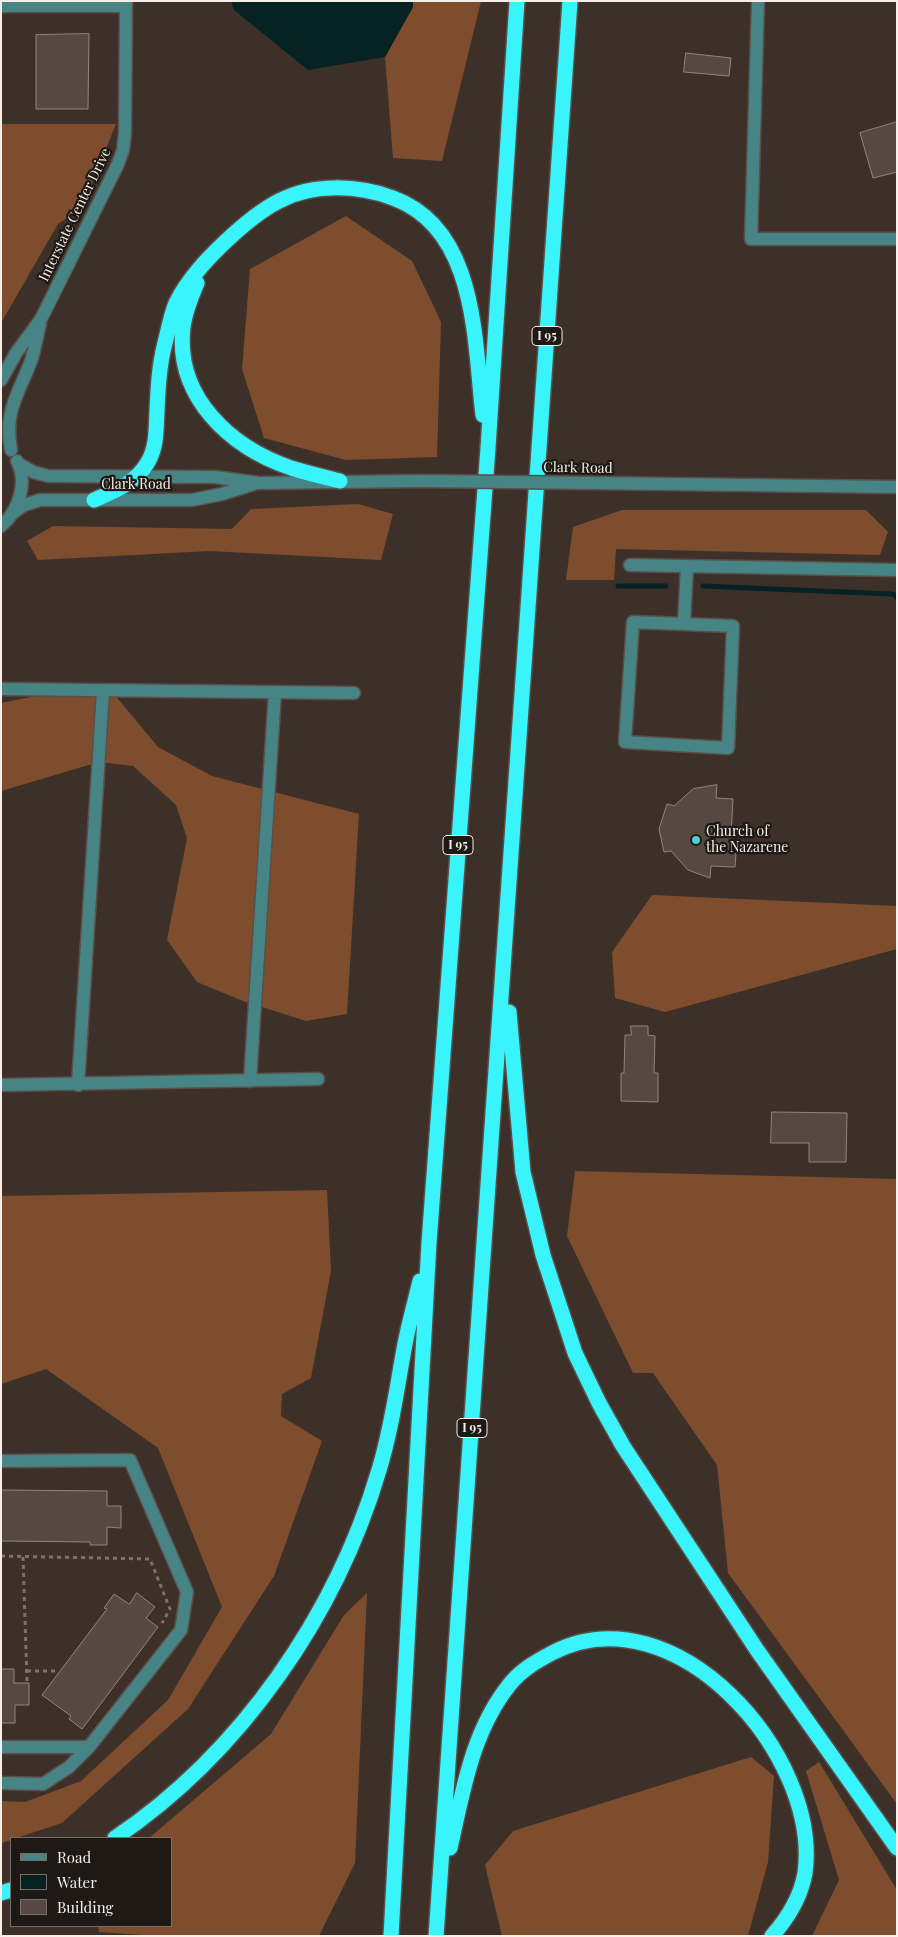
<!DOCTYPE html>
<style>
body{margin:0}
#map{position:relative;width:898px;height:1937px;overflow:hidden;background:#3d3029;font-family:"Playfair Display",serif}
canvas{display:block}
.frame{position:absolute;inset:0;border:2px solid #f6eee9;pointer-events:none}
.legend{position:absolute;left:10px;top:1837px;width:162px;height:90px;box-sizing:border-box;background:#1f1916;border:1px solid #756e6a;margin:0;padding:6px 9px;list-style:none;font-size:15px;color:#f6eee9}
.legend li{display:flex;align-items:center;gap:10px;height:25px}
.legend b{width:25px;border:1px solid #756e6a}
</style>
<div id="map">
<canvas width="898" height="1937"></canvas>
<div class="frame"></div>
<ul class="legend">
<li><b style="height:6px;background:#478486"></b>Road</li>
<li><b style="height:14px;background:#072223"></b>Water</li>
<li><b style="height:14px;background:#574941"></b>Building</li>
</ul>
</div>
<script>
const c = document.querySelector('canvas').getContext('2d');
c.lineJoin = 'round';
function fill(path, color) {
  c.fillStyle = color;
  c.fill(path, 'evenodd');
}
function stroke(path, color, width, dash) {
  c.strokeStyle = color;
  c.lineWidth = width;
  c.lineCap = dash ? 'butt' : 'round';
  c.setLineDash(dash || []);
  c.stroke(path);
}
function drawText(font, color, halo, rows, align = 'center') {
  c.font = font + ' "Playfair Display",serif';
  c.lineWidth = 4.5;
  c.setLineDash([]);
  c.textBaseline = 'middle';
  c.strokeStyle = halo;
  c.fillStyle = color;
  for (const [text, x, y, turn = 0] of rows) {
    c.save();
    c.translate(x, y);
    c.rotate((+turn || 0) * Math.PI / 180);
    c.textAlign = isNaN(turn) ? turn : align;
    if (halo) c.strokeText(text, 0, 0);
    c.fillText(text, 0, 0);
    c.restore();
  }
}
fill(new Path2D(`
 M413 1H481L442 161 393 158 385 57 413 7Z
 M1 124H116L82 208 58 224 1 323Z
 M346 216 412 261 441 322 437 457 346 460 264 438 242 369 250 269Z
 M358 504 393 514 381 560 210 551 38 560 27 541 53 526 232 529 251 509Z
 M622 510H866L888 532 880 555 616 549 614 580H566L573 527Z
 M76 688 114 694 158 747 212 776 359 814 347 1014 306 1021 243 1001 197 982 167 940 187 838 176 805 133 766 99 762 1 791V703Z
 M652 895 897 906V949L665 1012 615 998 612 952Z
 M575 1171 897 1179V1804L728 1573 717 1465 653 1373H633L567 1236Z
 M327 1190 331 1271 311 1378 282 1394 281 1416 322 1441 274 1576 188 1709 62 1823 16 1838H11V1840L1 1843V1801L25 1802 81 1781 168 1700 222 1607 158 1448 46 1369 1 1384V1196Z
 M367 1593 355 1863 319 1936H157L99 1932 98 1926H171V1838H149L271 1734 344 1615Z
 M751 1757 774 1776 768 1862 748 1936H502L485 1865 513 1831Z
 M819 1762 897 1890V1936H812L839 1880 806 1771Z`), '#7e4d2e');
fill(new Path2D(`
 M231 1H413V7L385 57 308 70 234 10Z`), '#072223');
stroke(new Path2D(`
 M618 586H666
 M703 586 891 594 895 595 897 598`), '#072223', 5);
const building = new Path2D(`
 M89 34 88 109H36V35Z
 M686 53 731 58 729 76 684 72Z
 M897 122V172L873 178 860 133Z
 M717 785 716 798 733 799 730 853H736L735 867 711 866 710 878 688 870 671 851 664 852 659 829 667 804 674 806 693 789Z
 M631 1026H648V1035L655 1036 654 1073H658V1102L621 1101V1073H624L625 1035H631Z
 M772 1112 847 1113 846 1162H809V1143H771Z
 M1 1490 107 1491V1506H121V1528L107 1527V1545H90V1542L1 1541Z
 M137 1593 155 1607 146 1618 158 1627 82 1729 69 1719 71 1716 42 1695 107 1609 104 1608 114 1594 129 1604Z
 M1 1669H14V1683H29V1705H15V1723H1Z`);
fill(building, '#574941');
stroke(building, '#94857c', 1);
const minor = new Path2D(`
 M758 1 751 239H897
 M1 6H126
 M1 380 16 353 41 319 118 164 123 150 125 133 126 1
 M11 450C4 411 18 395 31 361 35 349 37 336 40 324
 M19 464 33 472 48 476 215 477 259 483 421 481
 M594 483 897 487
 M13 513 24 505 40 500H192L222 494 254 484
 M1 526C19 511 28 482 17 461
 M630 565 897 570
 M684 624 733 626 728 748 625 742 633 622 684 624 687 566
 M1 689 354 693
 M250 1081 275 692
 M1 1085 318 1079
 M78 1085 103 691
 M1 1461 130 1460 187 1592 181 1630 89 1747 69 1767 43 1784 1 1783
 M1 1747H89`);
const highway = new Path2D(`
 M197 283C191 297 185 312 183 327 175 397 230 447 291 468 307 473 324 477 340 481
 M94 500C115 491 136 483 148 462 157 447 156 428 157 411 158 388 159 366 165 343 168 331 171 315 176 303 188 279 206 260 225 242 242 226 259 211 279 201 313 183 358 185 393 198 478 229 474 342 483 415
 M509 1012 523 1172 543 1255 575 1353 599 1403 623 1446 757 1650 897 1848
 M115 1838C241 1753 336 1615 379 1470 392 1428 397 1386 405 1344 409 1323 415 1302 420 1281
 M450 1848C463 1791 472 1731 510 1684 521 1670 537 1661 552 1653 674 1589 821 1755 805 1873 801 1896 787 1919 772 1936
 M1 1893 11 1890
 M391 1936 429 1243 488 448 517 1
 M436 1936 570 1`);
stroke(minor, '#5b4e48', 15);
stroke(highway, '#5b4e48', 18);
stroke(new Path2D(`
 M1 1556 150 1559 170 1609 162 1623
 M23 1557 27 1681
 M27 1671H57`), '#7d726c', 3, [4, 4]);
stroke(minor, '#478486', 12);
stroke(highway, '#39f4fb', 15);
const minorBridge = new Path2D(`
 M421 481 594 483`);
stroke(minorBridge, '#5b4e48', 15, []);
stroke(minorBridge, '#478486', 12);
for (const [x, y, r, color] of [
 [696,840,5,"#51ccd1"]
]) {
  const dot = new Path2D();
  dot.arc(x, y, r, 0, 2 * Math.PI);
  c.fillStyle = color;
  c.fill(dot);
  stroke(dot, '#1f1916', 2);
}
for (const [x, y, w] of [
 [547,336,30],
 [458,845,30],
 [472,1428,30]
]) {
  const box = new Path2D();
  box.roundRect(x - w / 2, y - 9.5, w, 19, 4);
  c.fillStyle = '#1f1916';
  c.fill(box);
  stroke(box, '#f6eee9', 1);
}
drawText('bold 12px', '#f6eee9', null, [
 ["I 95",547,336],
 ["I 95",458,845],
 ["I 95",472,1428]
]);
drawText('14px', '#f6eee9', '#1f1916', [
 ["Interstate Center Drive",75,215,-64],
 ["Clark Road",578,468,1],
 ["Clark Road",136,485]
]);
drawText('14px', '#f6eee9', '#1f1916', [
 ["Church of",706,832],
 ["the Nazarene",706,848]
], 'left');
</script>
